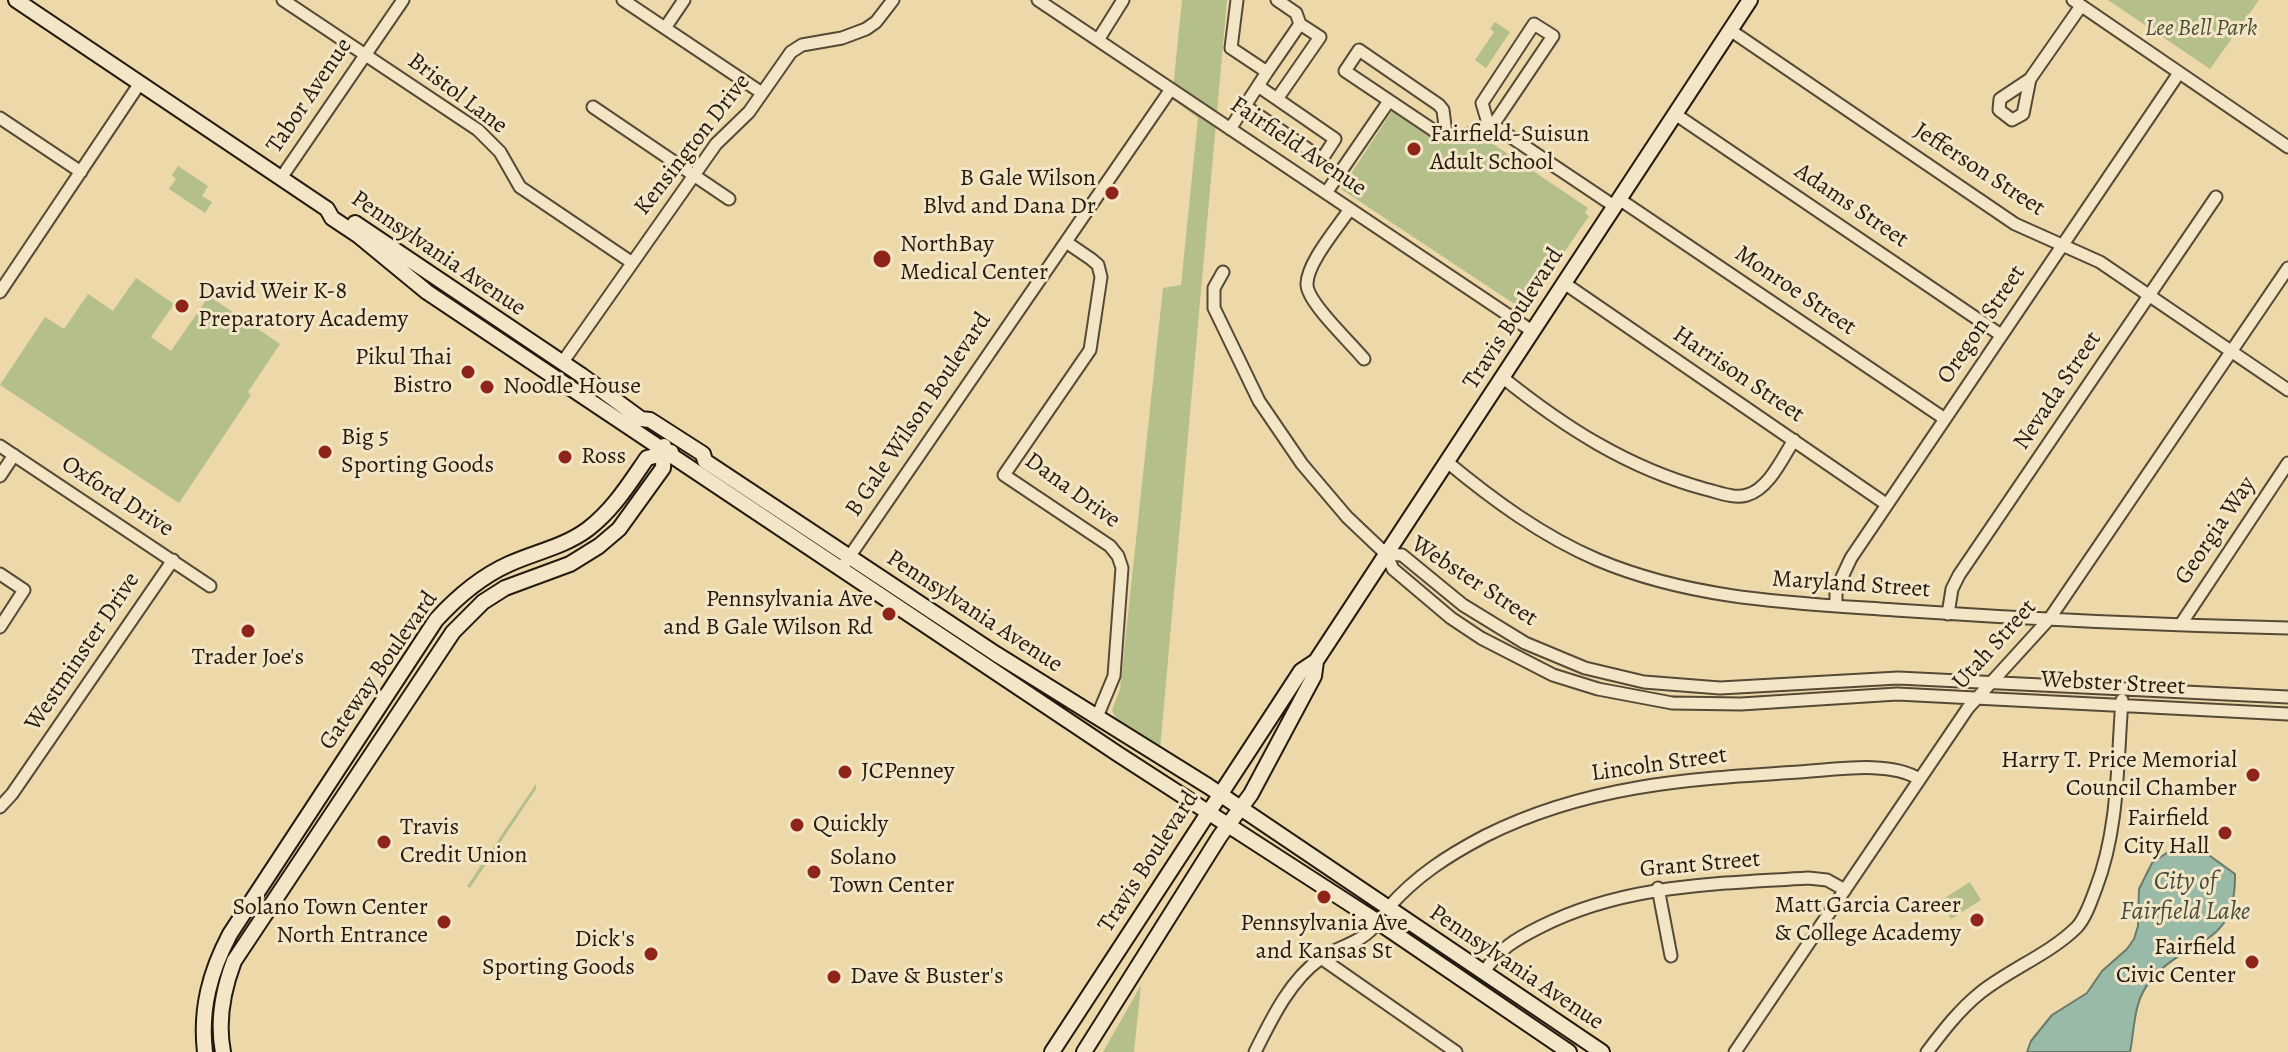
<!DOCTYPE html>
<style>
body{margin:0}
canvas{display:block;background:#ecd8a8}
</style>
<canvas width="2288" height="1052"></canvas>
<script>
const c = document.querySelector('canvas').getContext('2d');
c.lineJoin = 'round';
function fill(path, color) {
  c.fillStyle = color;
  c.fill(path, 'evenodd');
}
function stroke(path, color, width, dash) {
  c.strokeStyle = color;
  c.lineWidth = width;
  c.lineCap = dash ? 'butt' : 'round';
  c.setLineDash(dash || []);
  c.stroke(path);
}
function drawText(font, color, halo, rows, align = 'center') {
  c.font = font + ' Alegreya,serif';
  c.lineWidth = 6;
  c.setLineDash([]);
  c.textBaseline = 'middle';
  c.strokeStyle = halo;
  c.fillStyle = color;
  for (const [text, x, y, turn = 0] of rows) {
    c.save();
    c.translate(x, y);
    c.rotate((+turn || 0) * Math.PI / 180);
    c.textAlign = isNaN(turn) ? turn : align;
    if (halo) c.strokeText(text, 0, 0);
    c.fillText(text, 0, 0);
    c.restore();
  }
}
fill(new Path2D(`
 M1182 0H1227L1160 749 1117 721 1112 710 1120 689 1163 288 1181 285 1198 118 1172 99Z
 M2108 0H2259L2210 69Z
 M1495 22 1510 32 1486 68 1475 60 1494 32 1490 29Z
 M1394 108 1445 141 1478 137 1487 140 1588 208 1585 213 1589 216 1556 264 1519 307 1341 189Z
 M178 166 208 186 202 196 212 202 205 213 169 189 176 179 172 175Z
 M136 278 174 304 151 337 171 351 209 296 280 344 248 392 251 395 179 503 0 385 45 317 64 329 88 294 113 311Z
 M536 784V789L470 888 467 886Z
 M1970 882 1981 900 1951 919 1940 901Z
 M1141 985 1134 1052H1103Z`), '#b4bf8a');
const water = new Path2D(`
 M2195 845 2235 874C2236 950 2189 935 2151 980 2133 1001 2135 1027 2130 1052H2027L2031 1041 2052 1015 2087 993 2102 971 2127 949 2134 939 2138 926 2139 889 2152 863 2171 850Z`);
fill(water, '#99baa6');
stroke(water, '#6a7a6a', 2);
const street = new Path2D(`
 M283 0 478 130 500 152 520 187 631 262
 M623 0 762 93
 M1038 0 1532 331
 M2073 0 2288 147
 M1534 24 1553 36 1493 125 1487 120 1482 103Z
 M665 28 684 0
 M1730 30 2015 224 2100 262 2288 390
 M1098 40 1123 0
 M1359 50 1439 105 1443 110 1446 134 1436 132 1345 71Z
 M1267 72 1300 24
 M2030 79 2023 114 2012 120 1999 110 2000 99 2030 79 2081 6
 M1258 86 1277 99 1320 37 1300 24 1296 13 1277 0
 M1245 106 1322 159 1335 139 1277 99
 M593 107 729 199
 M1675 114 2001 335
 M0 118 81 172
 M1230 129 1267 72 1231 48 1237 0
 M1446 134C1461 139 1479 132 1493 125L1614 206
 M281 178 403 0
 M1326 193 1389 101
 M1619 199 1945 419
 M1350 209C1338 227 1306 264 1307 285 1308 303 1351 343 1364 359
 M1066 242 1091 259 1098 265 1101 277 1090 350 1004 475 1110 546 1118 556 1122 568 1114 676 1097 717
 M1223 272 1214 288V308L1259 401 1302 464 1347 517 1386 554 1393 569 1451 618 1481 638 1553 675 1598 689 1672 703 1741 704 1897 694 2288 714
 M1564 283 1886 504
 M0 292 140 83
 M562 363 716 144 749 112 791 52 802 45 842 38 866 29 876 22 893 0
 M1502 377C1564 427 1628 468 1705 489 1718 492 1734 499 1747 495 1769 489 1783 457 1794 440
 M0 446 210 586
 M1446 461C1493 500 1542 536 1598 560 1693 600 1794 603 1895 610 2026 619 2157 625 2288 628
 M0 476 14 455
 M1386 554 1402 555 1463 605 1525 643 1585 668 1644 682 1720 688 1898 678 2288 697
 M845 563 1171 89
 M0 574 24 590 0 627
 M1836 606V590L1851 558 2179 73
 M1948 614 1952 589 1959 575 2216 197
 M2181 624 2288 463
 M0 807 12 794 173 560
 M1658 888 1671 956
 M1388 908C1416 876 1447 856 1485 836 1586 785 1689 779 1799 772 1834 770 1889 760 1919 779
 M1321 958 1456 1052
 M1484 972C1499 949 1516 939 1540 927 1624 884 1716 884 1808 878L1827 880 1845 890
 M1255 1052C1271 1020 1290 980 1320 959 1342 944 1360 945 1378 922
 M1735 1052 1968 708 2050 618 2288 268
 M1927 1052C1943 1031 1959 1010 1980 993 2010 969 2050 954 2077 927 2086 917 2091 901 2096 888 2119 828 2117 764 2122 700`);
const secondary = new Path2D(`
 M16 0 327 209 332 218 359 236 427 292 1118 754 1378 922 1569 1052
 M355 223 581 375 641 419 650 420 703 454 705 461 996 654 1208 786 1602 1052
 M205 1052C200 1009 210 972 230 934L436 620C457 597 480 577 509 564 535 552 564 547 588 529 613 510 629 484 647 458L671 452
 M223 1052C217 1021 223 990 234 961L453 632 483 602 505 588 570 564 599 546 619 529 663 468 664 446
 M1052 1052 1301 671 1316 661 1750 0
 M1084 1052 1220 836 1251 794 1314 676 1316 661`);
stroke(street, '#564a36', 15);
stroke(secondary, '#241b10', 18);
stroke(street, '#f3e6c6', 11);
stroke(secondary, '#f3e6c6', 14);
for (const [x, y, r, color] of [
 [1414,149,8,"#8f2418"],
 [1112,193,8,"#8f2418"],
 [882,259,10,"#8f2418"],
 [182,306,8,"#8f2418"],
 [468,372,8,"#8f2418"],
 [487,387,8,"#8f2418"],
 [325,452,8,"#8f2418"],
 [565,457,8,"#8f2418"],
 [889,614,8,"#8f2418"],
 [248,631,8,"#8f2418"],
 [845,772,8,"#8f2418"],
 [2253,775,8,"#8f2418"],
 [797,825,8,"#8f2418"],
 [2225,833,8,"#8f2418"],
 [384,842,8,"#8f2418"],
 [814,872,8,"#8f2418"],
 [1324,897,8,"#8f2418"],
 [1977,920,8,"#8f2418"],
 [444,922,8,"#8f2418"],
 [651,954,8,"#8f2418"],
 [2252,962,8,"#8f2418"],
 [834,977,8,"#8f2418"]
]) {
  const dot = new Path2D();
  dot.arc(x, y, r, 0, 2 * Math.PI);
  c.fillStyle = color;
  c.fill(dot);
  stroke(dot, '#f3e6c6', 3);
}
drawText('italic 24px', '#4f4c35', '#f3e6c6', [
 ["Lee Bell Park",2201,29]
]);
drawText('24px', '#241b10', '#f3e6c6', [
 ["Bristol Lane",457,94,37],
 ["Tabor Avenue",310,96,-56],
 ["Kensington Drive",693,145,-52],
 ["Fairfield Avenue",1298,147,34],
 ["Jefferson Street",1979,170,33],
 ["Adams Street",1851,206,34],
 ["Pennsylvania Avenue",438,254,34],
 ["Monroe Street",1795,291,34],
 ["Travis Boulevard",1514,319,-57],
 ["Oregon Street",1982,325,-56],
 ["Harrison Street",1738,375,34],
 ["Nevada Street",2058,391,-56],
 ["B Gale Wilson Boulevard",919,415,-56],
 ["Dana Drive",1072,491,36],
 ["Oxford Drive",117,497,33],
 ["Georgia Way",2216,531,-56],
 ["Webster Street",1474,582,33],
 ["Maryland Street",1851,585,4],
 ["Pennsylvania Avenue",974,612,33],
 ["Utah Street",1995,645,-48],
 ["Westminster Drive",83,652,-56],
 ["Gateway Boulevard",379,671,-55],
 ["Webster Street",2113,684,3],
 ["Lincoln Street",1659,765,-8],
 ["Travis Boulevard",1149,862,-57],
 ["Grant Street",1700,865,-5],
 ["Pennsylvania Avenue",1516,968,34]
]);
drawText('24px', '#241b10', '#f3e6c6', [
 ["Fairfield-Suisun",1430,135],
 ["Adult School",1430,163],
 ["B Gale Wilson",1096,179,"right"],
 ["Blvd and Dana Dr",1096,207,"right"],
 ["NorthBay",900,245],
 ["Medical Center",900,273],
 ["David Weir K-8",198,292],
 ["Preparatory Academy",198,320],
 ["Pikul Thai",452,358,"right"],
 ["Bistro",452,386,"right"],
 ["Noodle House",503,387],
 ["Big 5",341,438],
 ["Sporting Goods",341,466],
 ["Ross",581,457],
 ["Pennsylvania Ave",873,600,"right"],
 ["and B Gale Wilson Rd",873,628,"right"],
 ["Trader Joe's",248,658,"center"],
 ["Harry T. Price Memorial",2237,761,"right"],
 ["Council Chamber",2237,789,"right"],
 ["JCPenney",861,772],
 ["Fairfield",2209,819,"right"],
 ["City Hall",2209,847,"right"],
 ["Quickly",813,825],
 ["Travis",400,828],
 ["Credit Union",400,856],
 ["Solano",830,858],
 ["Town Center",830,886],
 ["Matt Garcia Career",1961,906,"right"],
 ["& College Academy",1961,934,"right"],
 ["Solano Town Center",428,908,"right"],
 ["North Entrance",428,936,"right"],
 ["Pennsylvania Ave",1324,924,"center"],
 ["and Kansas St",1324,952,"center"],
 ["Dick's",635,940,"right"],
 ["Sporting Goods",635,968,"right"],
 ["Fairfield",2236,948,"right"],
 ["Civic Center",2236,976,"right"],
 ["Dave & Buster's",850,977]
], 'left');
drawText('italic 26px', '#474b3d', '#f3e6c6', [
 ["City of",2185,883],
 ["Fairfield Lake",2185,913]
]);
</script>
